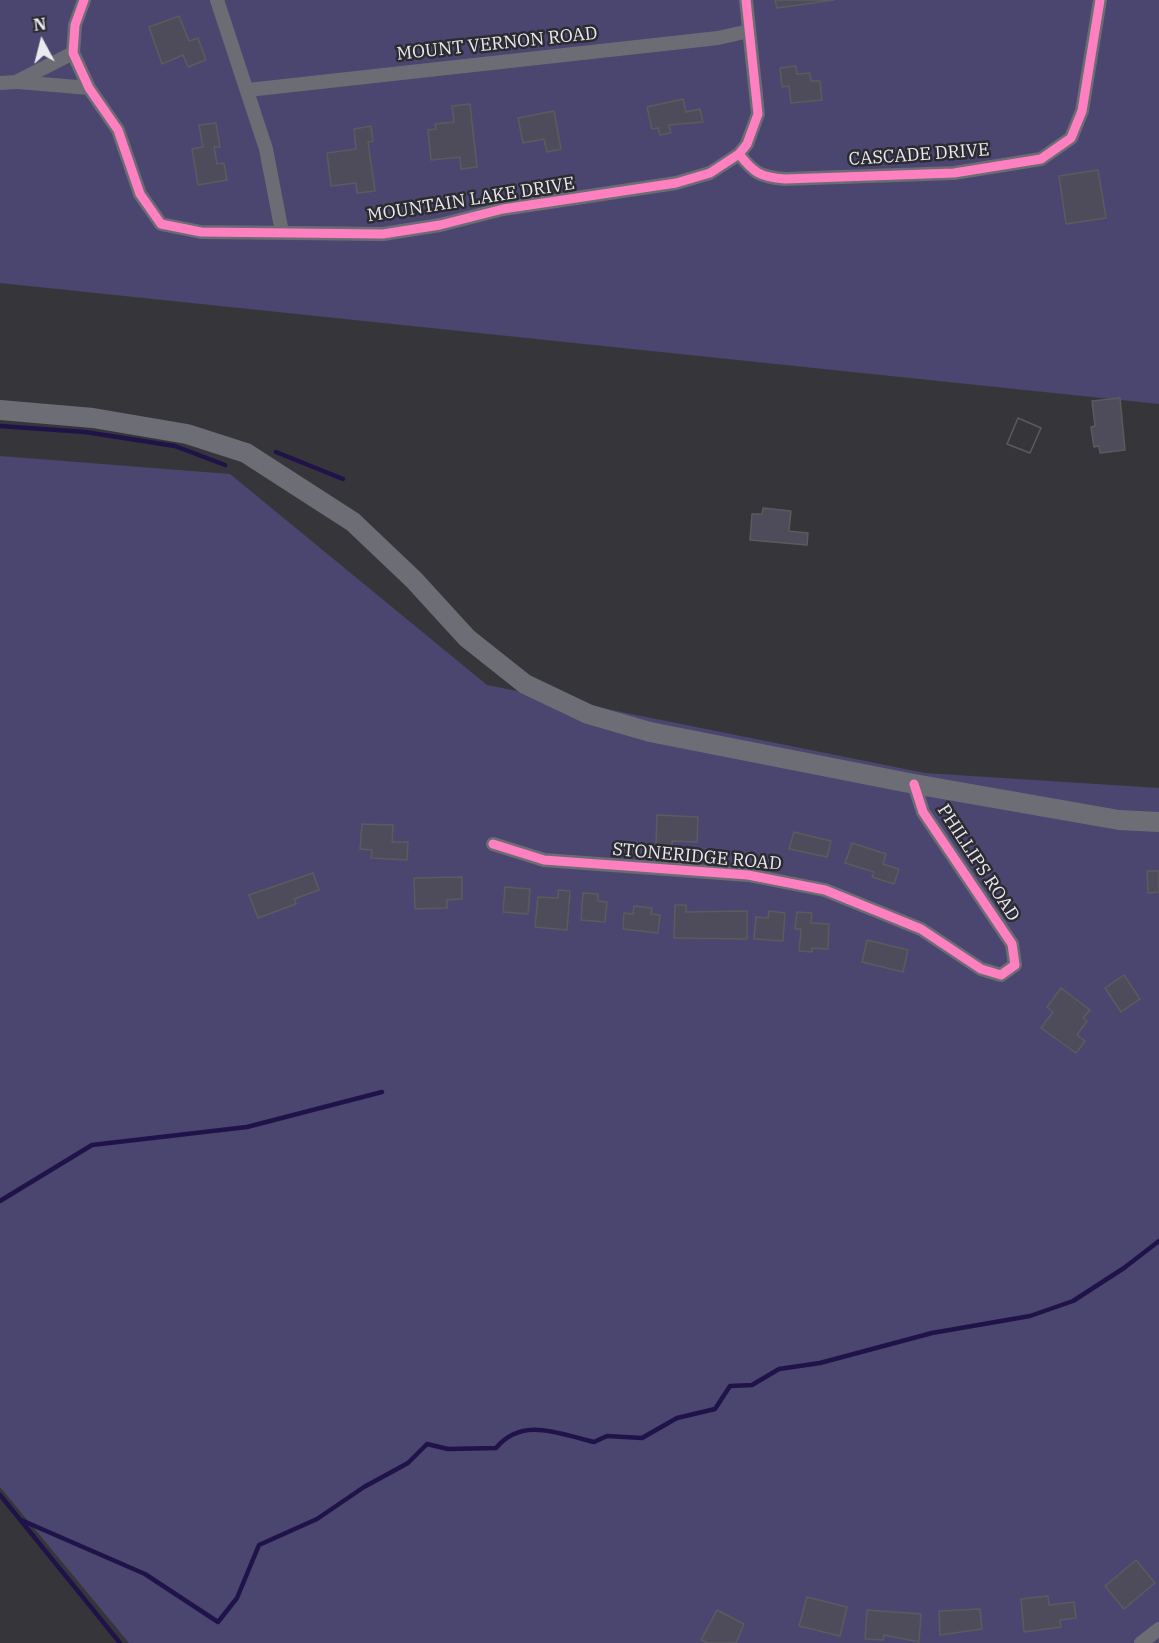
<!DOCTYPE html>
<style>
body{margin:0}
#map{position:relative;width:1159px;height:1643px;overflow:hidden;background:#36363a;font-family:"IBM Plex Serif",serif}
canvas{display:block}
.north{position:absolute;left:12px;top:12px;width:60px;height:60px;-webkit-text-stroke:4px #2b2b31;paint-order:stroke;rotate:353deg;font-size:16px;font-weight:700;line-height:24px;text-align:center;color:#eaeaee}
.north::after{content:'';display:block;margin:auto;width:21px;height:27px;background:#eaeaee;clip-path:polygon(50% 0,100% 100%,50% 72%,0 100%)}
</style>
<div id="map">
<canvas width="1159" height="1643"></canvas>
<div class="north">N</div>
</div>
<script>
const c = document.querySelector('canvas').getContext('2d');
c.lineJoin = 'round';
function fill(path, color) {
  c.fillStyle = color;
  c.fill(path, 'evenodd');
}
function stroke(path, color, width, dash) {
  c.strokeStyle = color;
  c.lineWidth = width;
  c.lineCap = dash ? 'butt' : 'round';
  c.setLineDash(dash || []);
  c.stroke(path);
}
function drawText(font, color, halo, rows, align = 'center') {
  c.font = font + ' "IBM Plex Serif",serif';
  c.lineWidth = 5;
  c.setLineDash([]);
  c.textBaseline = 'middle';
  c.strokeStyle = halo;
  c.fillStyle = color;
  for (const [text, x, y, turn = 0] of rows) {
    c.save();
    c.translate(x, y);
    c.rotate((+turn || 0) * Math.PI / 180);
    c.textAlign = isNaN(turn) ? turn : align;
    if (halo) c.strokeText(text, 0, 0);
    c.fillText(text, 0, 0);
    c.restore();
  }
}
fill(new Path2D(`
 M0 0H1159V404L0 283Z
 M0 456 230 474 487 685 925 773 1159 788V1643H129L0 1487Z`), '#4a466f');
stroke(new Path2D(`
 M0 426 85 432 175 446 225 465
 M276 452 343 479
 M0 1201 92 1145 247 1127 382 1092
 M0 1495 120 1643
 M21 1520 145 1574 218 1622 237 1598 259 1545 317 1519 364 1487 408 1463 427 1444 448 1449 496 1448C522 1416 560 1434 594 1442L607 1436 642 1438 677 1418 715 1409 730 1386 752 1385 779 1369 820 1363 932 1333 1030 1316 1073 1301 1124 1268 1159 1241`), '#20134a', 4.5);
const building = new Path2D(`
 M775 0H834L777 8Z
 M179 16 189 41 198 38 206 60 188 67 183 55 162 64 149 27Z
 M796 66 797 74 810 73 811 81H820L822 100 791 103 789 86 782 87 780 68Z
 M683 99 686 112 700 109 703 122 669 125 671 133 660 135 658 128 652 129 647 107Z
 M470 104 477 167 461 169 460 157 431 160 428 130 436 129 435 124 454 122 452 106Z
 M554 111 561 149 547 152 544 139 523 143 518 118Z
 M216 123 220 147H214L217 164 224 163 227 180 198 185 192 149 203 147 199 125Z
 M371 126 373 141 368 142 375 191 357 193 356 183 331 186 327 153 356 149 354 129Z
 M1098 170 1106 218 1066 224 1059 176Z
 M1120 398 1125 450 1100 453 1099 446 1094 447 1091 427 1095 426 1092 401Z
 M1018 418 1041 428 1030 453 1007 444Z
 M1018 418 1041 428 1030 453 1007 444Z
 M763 508 791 511 789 531 808 533 807 545 750 540 752 514H762Z
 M657 815 698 817 697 842 672 841V846L656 845Z
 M362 824 393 825 392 842H408L407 860 371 858 372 850 360 849Z
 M794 832 831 841 827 857 789 849Z
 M852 843 886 854 883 864 899 869 894 884 872 877 874 872 845 863Z
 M1147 871H1159V892L1148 893Z
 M313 873 319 890 294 899 296 904 258 918 249 895Z
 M462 877V899L447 900V908L415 909 414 878Z
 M505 887 530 889 528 914 503 912Z
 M558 890 570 891 567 930 535 927 538 897 558 898Z
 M583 893 598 894V901L607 902 605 922 581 920Z
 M675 905H686V912L747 911V939L674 938Z
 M634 906 652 908 651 914 660 915 658 933 623 929 624 913 633 914Z
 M769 911 785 913 783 941 754 939 756 917 768 918Z
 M797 912 812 913 811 923 829 924 828 949 812 948V952L799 951 801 929H795Z
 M867 940 908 950 903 972 862 962Z
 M1124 975 1140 999 1121 1012 1105 988Z
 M1061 988 1090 1010 1083 1018 1087 1021 1077 1035 1085 1041 1076 1053 1041 1028 1053 1012 1047 1007Z
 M1136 1560 1155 1583 1124 1609 1105 1586Z
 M1048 1596 1049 1605 1074 1602 1076 1618 1060 1620 1061 1627 1024 1632 1021 1599Z
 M807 1597 847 1607 840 1636 799 1626Z
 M980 1609 982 1629 940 1635 939 1611Z
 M717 1610 744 1624 736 1643H708L701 1640Z
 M867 1610 921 1614 919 1642 884 1635 883 1640 865 1639Z`);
fill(building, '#4e4c5a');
stroke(building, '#5b5b5e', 1.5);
stroke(new Path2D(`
 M84 0 75 25 73 53 89 88 118 130 140 194 161 224 201 232 383 234 440 225 503 209 676 183 710 173 739 154 747 144 758 114 746 0
 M217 0 266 149 282 232
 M18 82 89 88
 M0 83 16 82 73 53
 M248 90 718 38 749 31
 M739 154C754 173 760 177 785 179L954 173 1041 159 1071 138 1082 111 1100 0
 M493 844 544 860 748 875 825 890 921 929 981 969 1001 975 1015 965 1012 944 923 812 914 784
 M1141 1643 1159 1629`), '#6c6c74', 14);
stroke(new Path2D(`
 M0 410 93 418 187 434 246 453 353 522 414 580 467 638 525 684 588 714 650 732 914 784 1119 820 1159 822`), '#6d6d76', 20);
stroke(new Path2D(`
 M84 0 75 25 73 53 89 88 118 130 140 194 161 224 201 232 383 234 440 225 503 209 676 183 710 173 739 154 747 144 758 114 746 0
 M739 154C754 173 760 177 785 179L954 173 1041 159 1071 138 1082 111 1100 0
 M493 844 544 860 748 875 825 890 921 929 981 969 1001 975 1015 965 1012 944 923 812 914 784`), '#ff80c0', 9);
drawText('18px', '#eaeaee', '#2b2b31', [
 ["MOUNT VERNON ROAD",497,44,-6],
 ["CASCADE DRIVE",919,155,-4],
 ["MOUNTAIN LAKE DRIVE",471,200,-9],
 ["STONERIDGE ROAD",697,857,5],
 ["PHILLIPS ROAD",978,863,57]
]);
</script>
